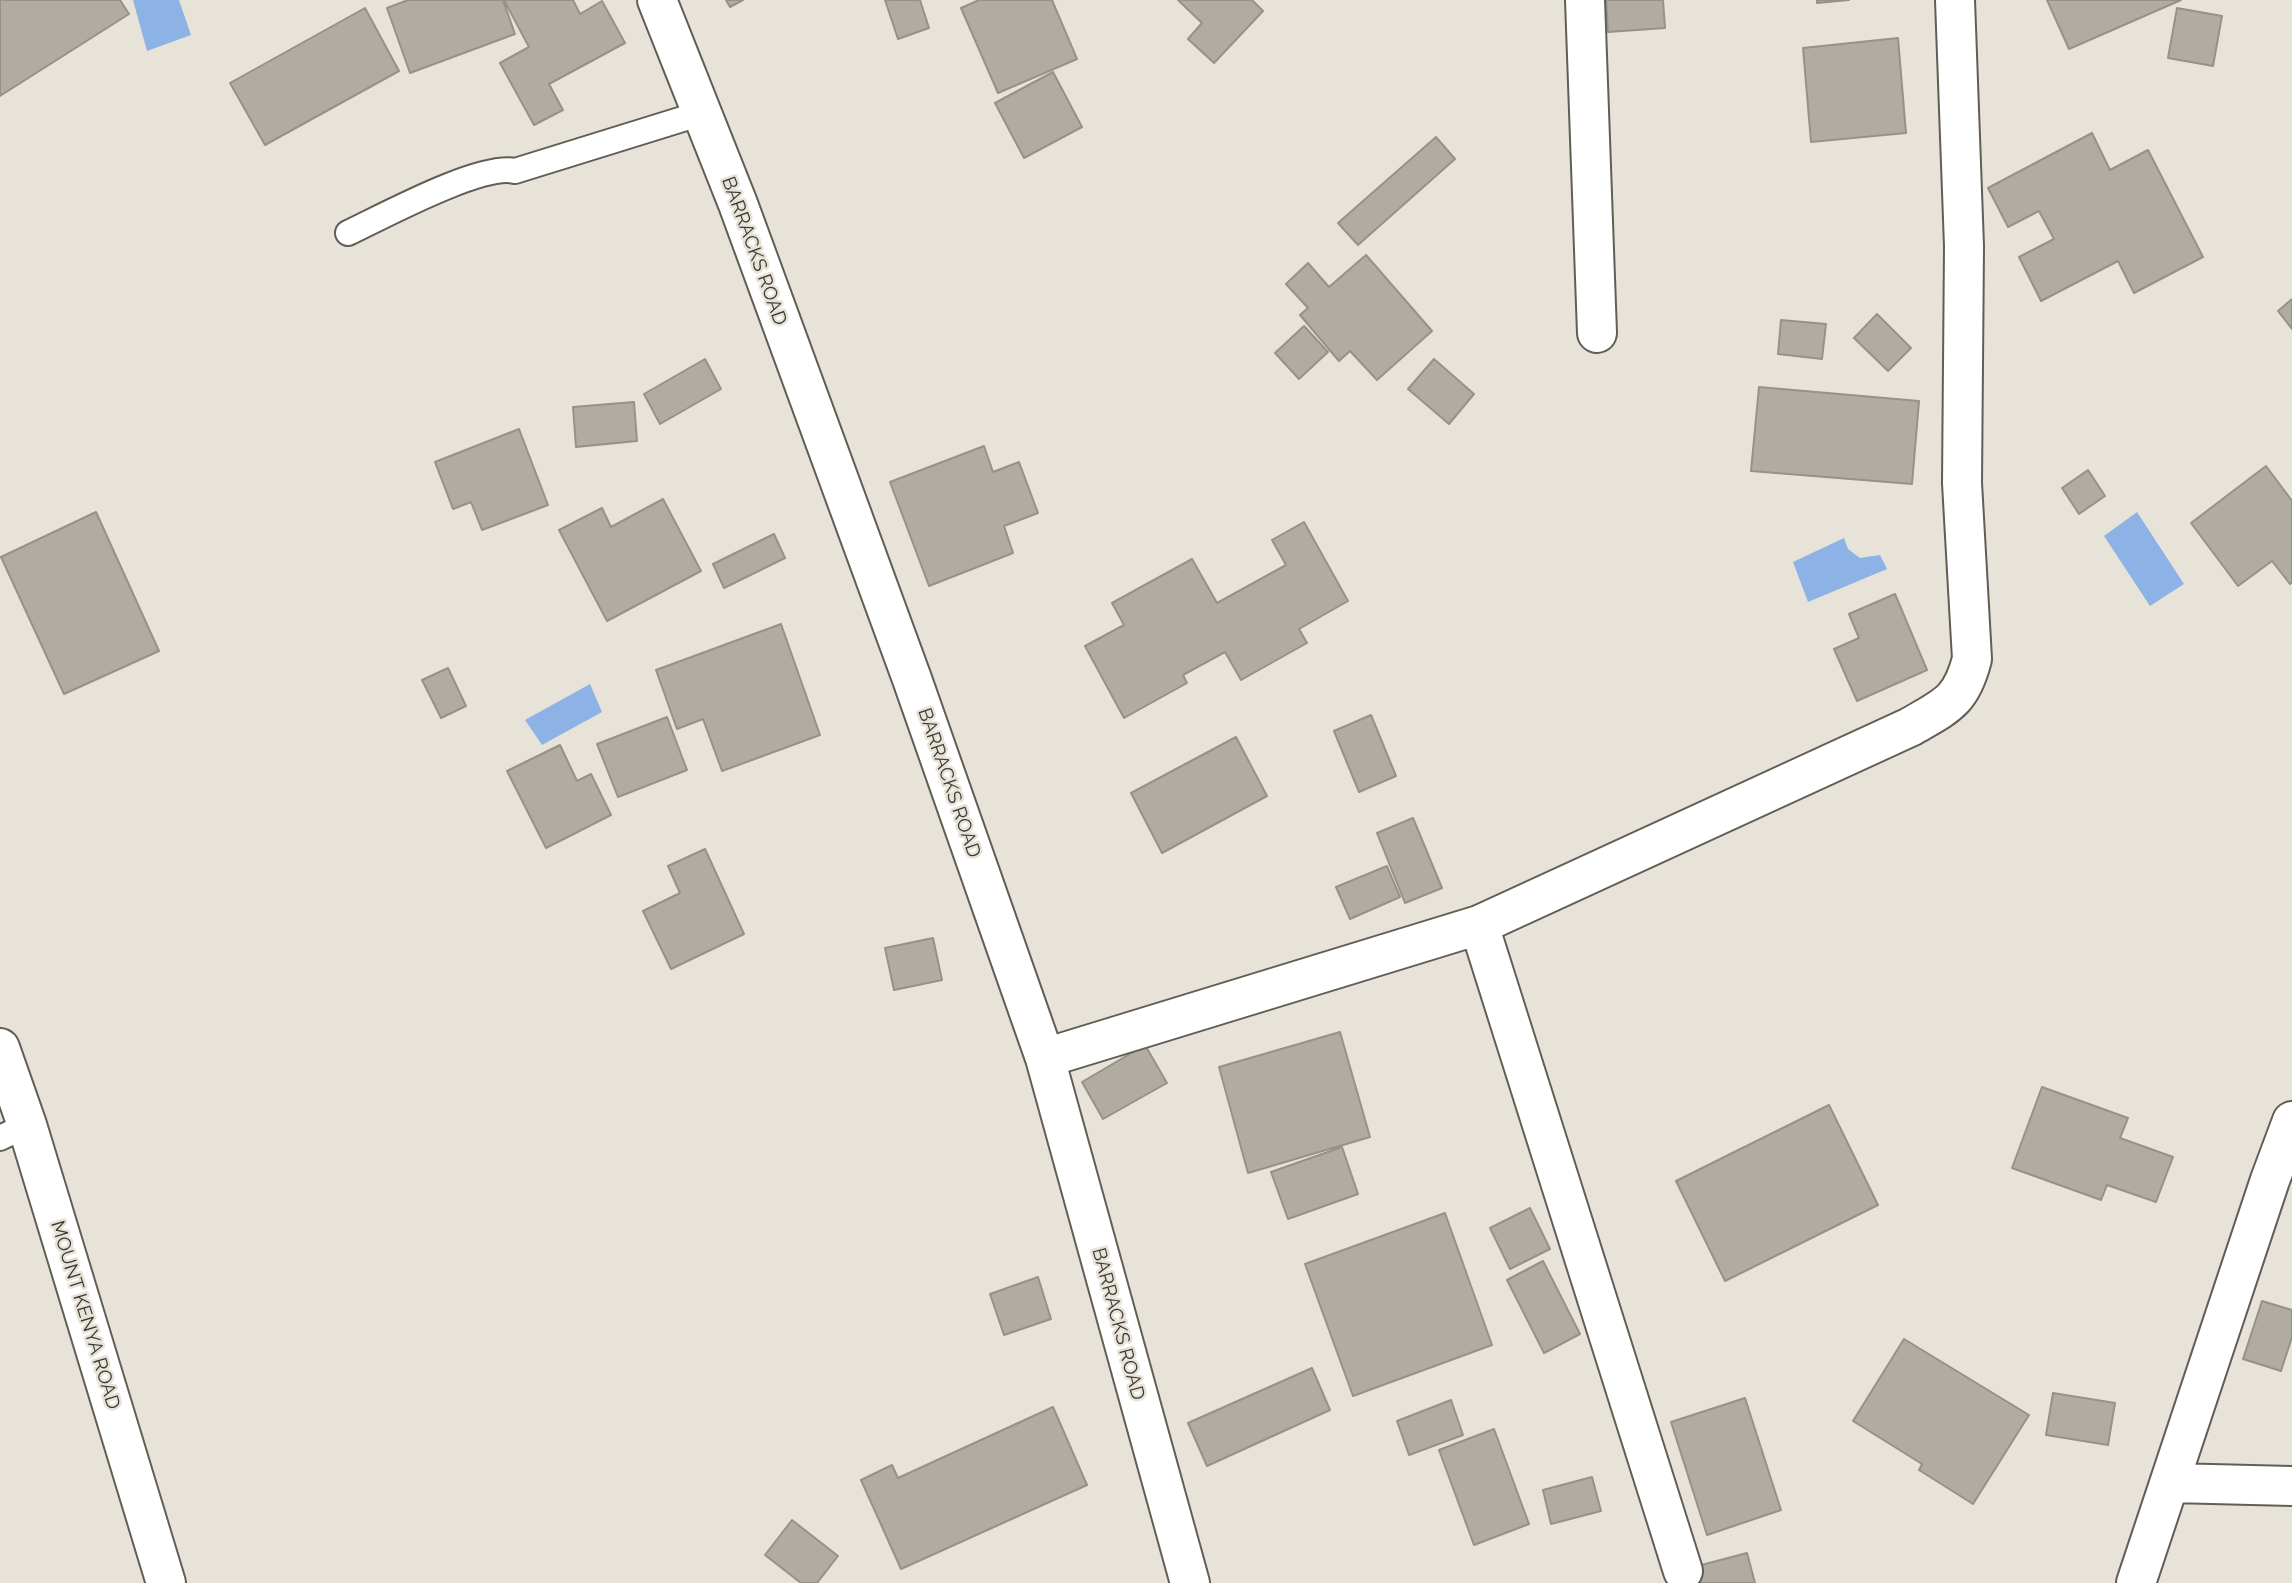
<!DOCTYPE html>
<style>
body{margin:0}
canvas{display:block;background:#e8e3d8}
</style>
<canvas width="2292" height="1583"></canvas>
<script>
const c = document.querySelector('canvas').getContext('2d');
c.lineJoin = 'round';
function fill(path, color) {
  c.fillStyle = color;
  c.fill(path, 'evenodd');
}
function stroke(path, color, width, dash) {
  c.strokeStyle = color;
  c.lineWidth = width;
  c.lineCap = dash ? 'butt' : 'round';
  c.setLineDash(dash || []);
  c.stroke(path);
}
function drawText(font, color, halo, rows, align = 'center') {
  c.font = font + ' Raleway,sans-serif';
  c.lineWidth = 5;
  c.setLineDash([]);
  c.textBaseline = 'middle';
  c.strokeStyle = halo;
  c.fillStyle = color;
  for (const [text, x, y, turn = 0] of rows) {
    c.save();
    c.translate(x, y);
    c.rotate((+turn || 0) * Math.PI / 180);
    c.textAlign = isNaN(turn) ? turn : align;
    if (halo) c.strokeText(text, 0, 0);
    c.fillText(text, 0, 0);
    c.restore();
  }
}
fill(new Path2D(`
 M133 0H179L191 35 147 51Z
 M2137 512 2184 584 2150 606 2104 536Z
 M1844 538 1848 549 1860 558 1880 555 1887 569 1808 602 1793 562Z
 M590 684 602 712 542 745 525 720Z`), '#8db2e5');
const building = new Path2D(`
 M0 0H120L129 14 0 96Z
 M408 0H503L515 34 410 73 387 8Z
 M504 0H573L580 14 602 1 625 43 549 84 563 110 534 125 500 63 529 47Z
 M726 0H743L730 7Z
 M885 0H920L929 28 898 39Z
 M979 0H1052L1077 59 998 93 961 8Z
 M1178 0H1252L1263 11 1214 63 1188 39 1202 23Z
 M1606 0H1663L1665 28 1608 32Z
 M1817 0H1849L1817 3Z
 M2047 0H2181L2069 49Z
 M365 8 399 71 265 145 230 83Z
 M2177 8 2222 16 2213 66 2168 58Z
 M1898 38 1906 133 1811 142 1803 48Z
 M1053 72 1082 127 1024 158 995 103Z
 M2092 133 2110 170 2148 150 2203 257 2134 293 2118 261 2041 301 2019 257 2054 239 2039 211 2008 227 1988 188Z
 M1436 137 1455 159 1358 245 1338 223Z
 M1366 255 1432 331 1377 380 1350 351 1339 361 1300 315 1308 308 1286 284 1308 263 1329 287Z
 M2292 299V329L2278 311Z
 M1877 314 1911 348 1888 371 1854 338Z
 M1781 320 1826 324 1822 359 1778 354Z
 M1304 326 1328 352 1299 379 1275 353Z
 M705 359 721 389 660 424 644 394Z
 M1434 359 1474 394 1449 424 1408 389Z
 M1759 387 1919 401 1912 484 1751 471Z
 M634 402 637 441 576 447 573 407Z
 M519 429 548 505 482 530 471 502 453 509 435 462Z
 M984 446 993 472 1019 462 1038 513 1004 526 1013 553 929 586 890 482Z
 M2266 466 2292 501V582L2290 584 2272 561 2238 586 2191 523Z
 M2088 470 2105 496 2079 514 2062 488Z
 M663 499 701 571 607 621 559 530 602 508 611 527Z
 M96 512 159 651 64 694 1 557Z
 M1304 522 1348 601 1299 629 1307 643 1241 680 1225 652 1183 675 1187 683 1124 718 1085 646 1124 625 1112 603 1192 559 1217 603 1286 565 1272 540Z
 M774 534 785 558 724 588 713 564Z
 M1895 594 1927 670 1857 701 1834 649 1859 638 1849 614Z
 M781 624 820 735 722 771 703 719 677 729 656 670Z
 M448 668 466 706 441 718 422 680Z
 M1371 715 1396 776 1359 792 1334 731Z
 M667 717 687 770 618 797 597 744Z
 M1236 737 1267 796 1162 853 1131 793Z
 M560 745 577 781 591 774 611 815 546 848 507 771Z
 M1413 818 1442 888 1405 903 1377 833Z
 M705 849 744 934 671 969 643 911 680 893 668 866Z
 M1387 866 1400 897 1350 919 1336 887Z
 M933 938 942 980 894 990 885 948Z
 M1340 1032 1370 1137 1248 1173 1219 1067Z
 M1145 1045 1167 1083 1103 1119 1082 1082Z
 M2042 1087 2128 1118 2120 1138 2173 1157 2156 1202 2107 1185 2101 1200 2012 1168Z
 M1829 1105 1878 1205 1725 1281 1676 1181Z
 M1342 1147 1358 1194 1288 1219 1271 1172Z
 M1530 1208 1550 1249 1510 1269 1490 1228Z
 M1445 1213 1492 1345 1353 1396 1305 1264Z
 M1543 1261 1580 1334 1544 1353 1507 1280Z
 M1038 1277 1051 1319 1004 1335 990 1294Z
 M2262 1301 2292 1310V1337L2281 1371 2243 1359Z
 M1904 1339 2029 1415 1973 1504 1919 1470 1922 1464 1853 1421Z
 M1312 1368 1330 1410 1207 1466 1188 1423Z
 M2053 1393 2115 1403 2108 1445 2046 1435Z
 M1745 1398 1781 1510 1707 1535 1671 1422Z
 M1451 1400 1463 1435 1409 1455 1397 1421Z
 M1053 1407 1087 1485 901 1569 861 1480 892 1465 898 1478Z
 M1494 1429 1529 1524 1474 1545 1439 1450Z
 M1592 1477 1601 1511 1551 1524 1543 1490Z
 M792 1520 838 1556 817 1583H801L765 1555Z
 M1747 1553 1755 1583H1694L1690 1568Z`);
fill(building, '#b0aca1');
stroke(building, '#969288', 2);
const service = new Path2D(`
 M348 233C382 217 481 163 515 171L702 113
 M0 1138 27 1125`);
const minor = new Path2D(`
 M657 0 738 204 912 679 1045 1058 1190 1583
 M1585 0 1597 333
 M1479 925 1683 1571
 M1045 1058 1479 925 1910 727C1946 706 1961 702 1972 659L1962 483 1964 246 1955 0
 M2171 1483 2292 1486
 M2136 1583 2270 1180 2292 1121`);
const secondary = new Path2D(`
 M0 1048 27 1125 166 1583`);
stroke(service, '#625e55', 28);
stroke(minor, '#625e55', 42);
stroke(secondary, '#625e55', 42);
stroke(service, '#fff', 24);
stroke(minor, '#fff', 38);
stroke(secondary, '#fff', 38);
drawText('19px', '#393833', '#e8e3d8', [
 ["BARRACKS ROAD",754,251,70],
 ["BARRACKS ROAD",949,783,71],
 ["MOUNT KENYA ROAD",85,1315,73],
 ["BARRACKS ROAD",1118,1324,75]
]);
</script>
